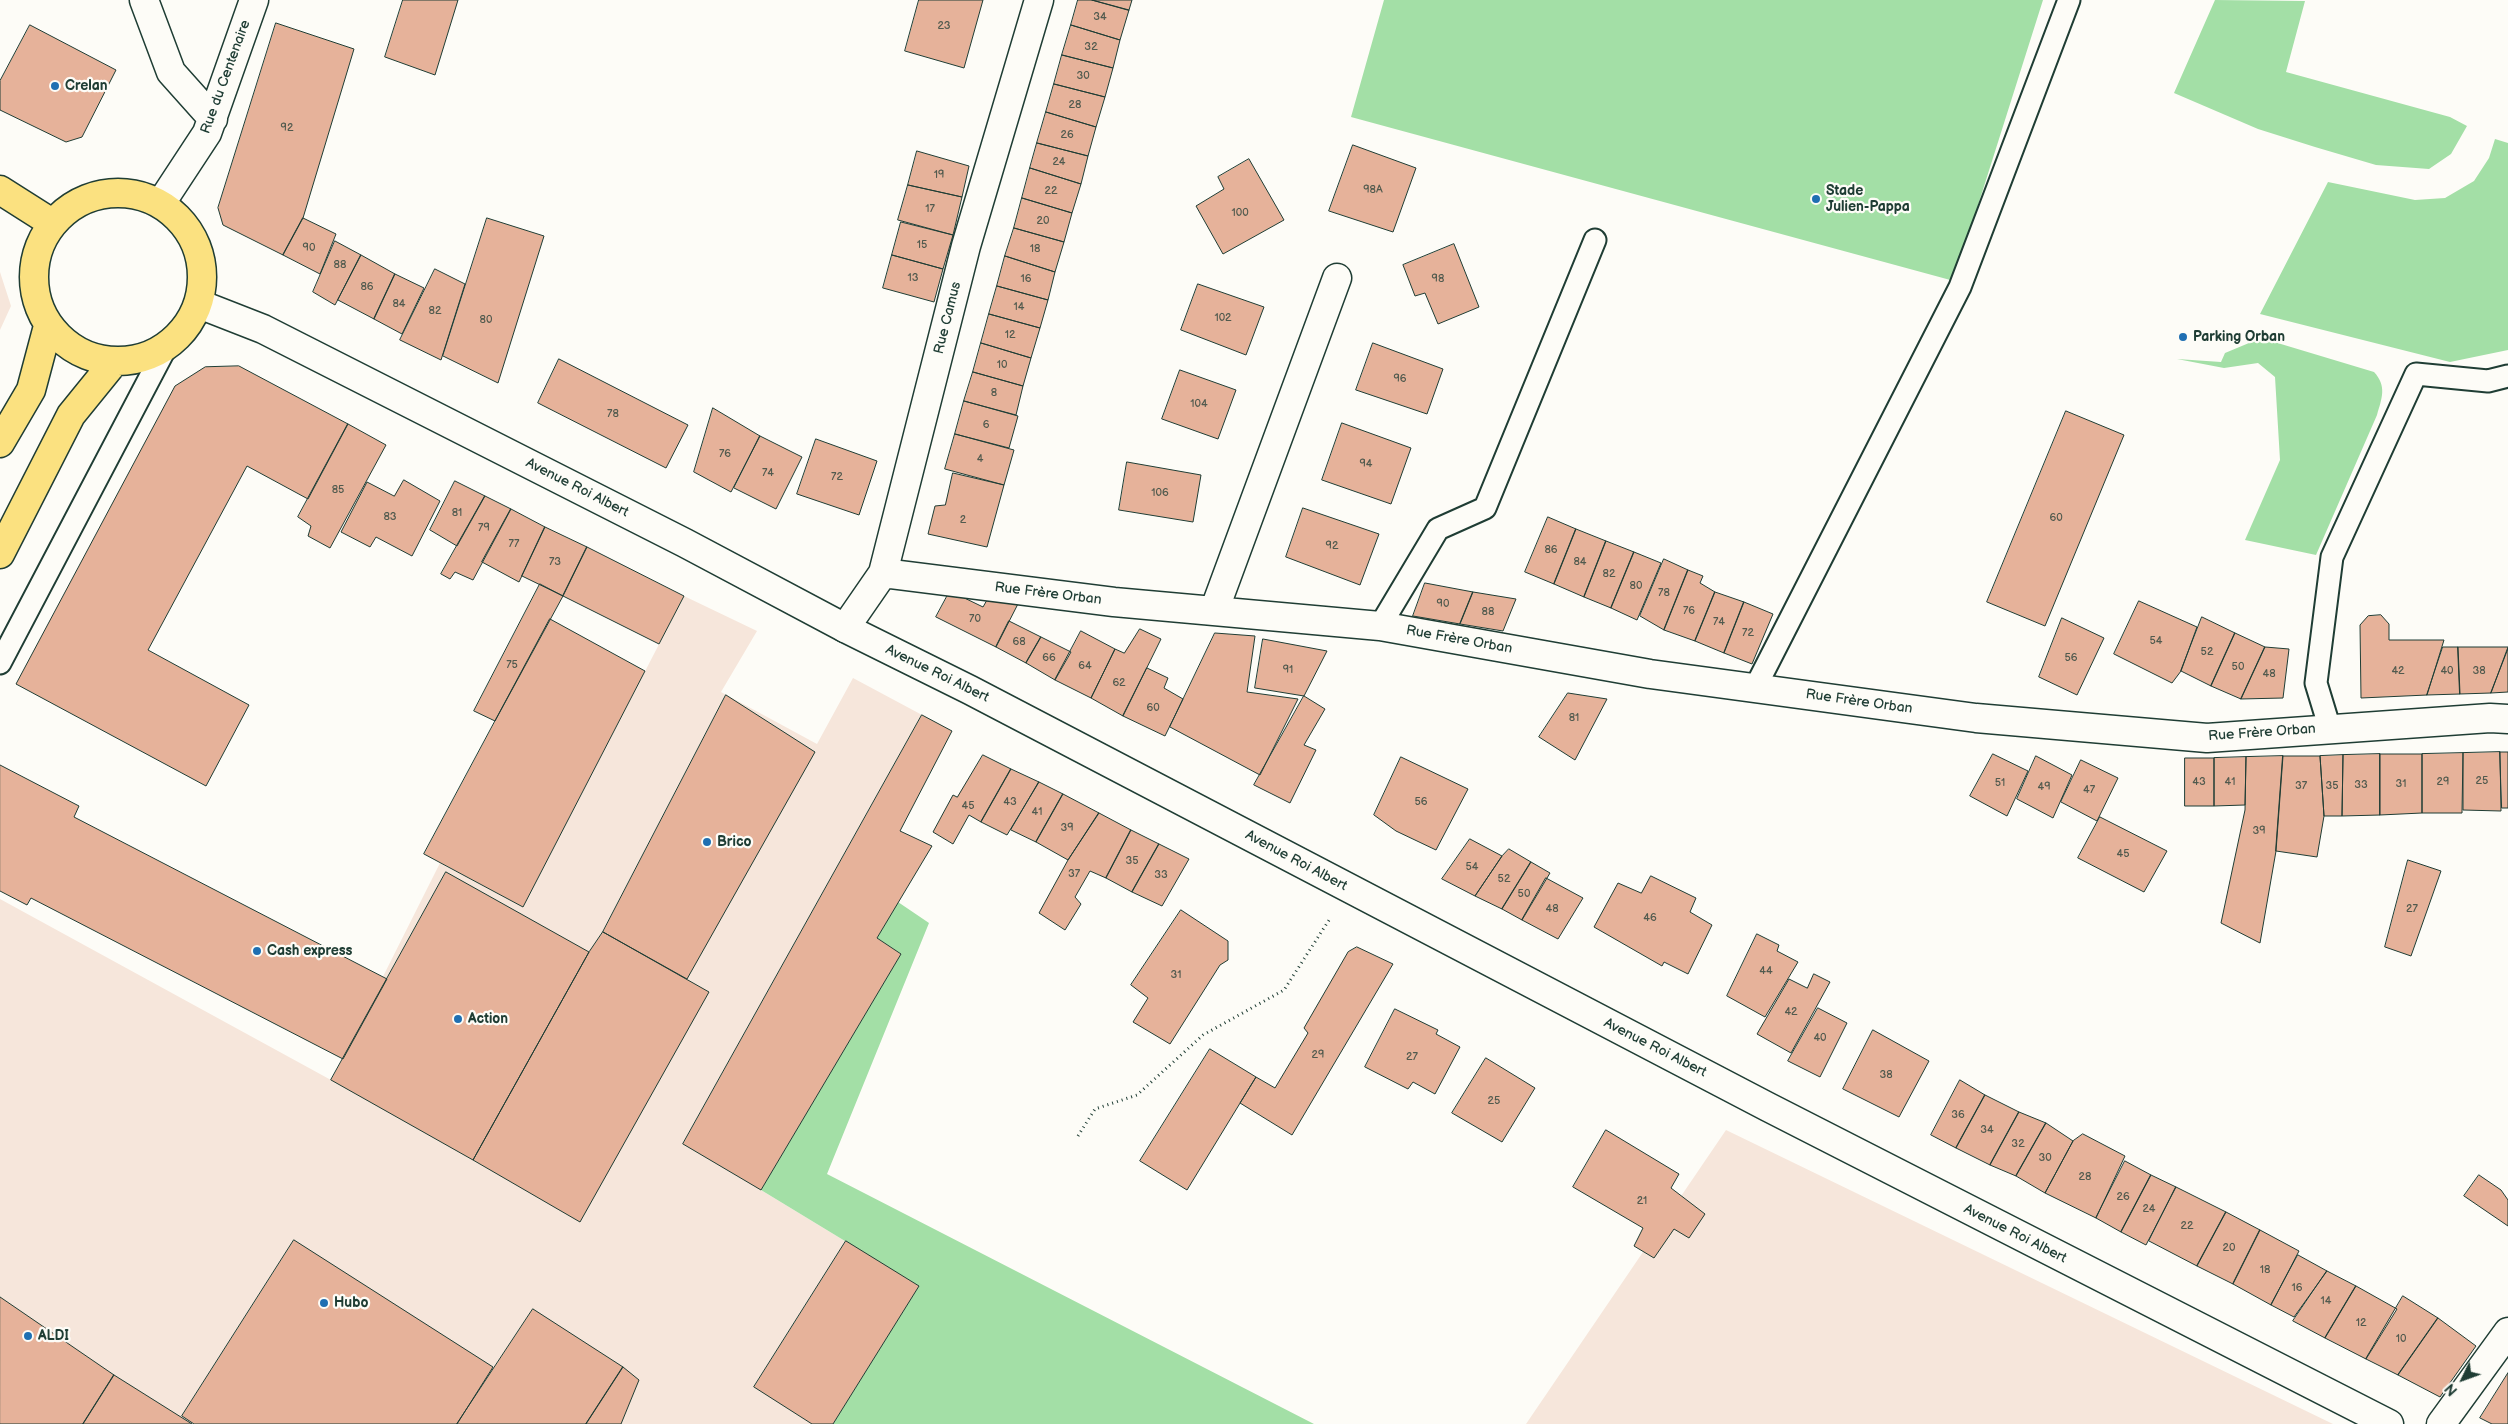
<!DOCTYPE html>
<meta charset="utf-8">
<style>
body{margin:0}
#map{position:relative;width:2508px;height:1424px;overflow:hidden;background:#fdfcf7;font-family:"Balsamiq Sans",sans-serif}
canvas{display:block}
.north{position:absolute;left:2438px;top:1354px;width:50px;height:50px;-webkit-text-stroke:4px #fdfcf7;paint-order:stroke;rotate:228deg;font-size:14px;font-weight:700;line-height:20px;text-align:center;color:#1f3d34}
.north::after{content:'';display:block;margin:auto;width:18px;height:22px;background:#1f3d34;clip-path:polygon(50% 0,100% 100%,50% 72%,0 100%)}
</style>
<div id="map">
<canvas width="2508" height="1424"></canvas>
<div class="north">N</div>
</div>
<script>
const c = document.querySelector('canvas').getContext('2d');
c.lineJoin = 'round';
function fill(path, color) {
  c.fillStyle = color;
  c.fill(path, 'evenodd');
}
function stroke(path, color, width, dash) {
  c.strokeStyle = color;
  c.lineWidth = width;
  c.lineCap = dash ? 'butt' : 'round';
  c.setLineDash(dash || []);
  c.stroke(path);
}
function drawText(font, color, halo, rows, align = 'center') {
  c.font = font + ' "Balsamiq Sans",sans-serif';
  c.lineWidth = 4.5;
  c.setLineDash([]);
  c.textBaseline = 'middle';
  c.strokeStyle = halo;
  c.fillStyle = color;
  for (const [text, x, y, turn = 0] of rows) {
    c.save();
    c.translate(x, y);
    c.rotate((+turn || 0) * Math.PI / 180);
    c.textAlign = isNaN(turn) ? turn : align;
    if (halo) c.strokeText(text, 0, 0);
    c.fillText(text, 0, 0);
    c.restore();
  }
}
fill(new Path2D(`
 M0 272 11 306 0 330Z
 M684 596 757 631 721 692 817 744 853 678 952 731 900 831 877 938 901 954 761 1190 919 1286 833 1424H0V899L331 1080 440 863 523 907Z
 M1726 1130 2333 1424H1526Z`), '#f6e6db');
fill(new Path2D(`
 M1384 0H2043L1954 281 1351 117Z
 M2215 0 2305 1 2286 72 2450 117 2467 126 2451 154 2429 169 2376 165 2315 147 2258 129 2174 93Z
 M2495 139 2508 143V350L2450 362 2260 314 2328 182 2415 200 2445 198 2474 181 2489 158Z
 M2261 338 2374 372C2387 386 2382 398 2377 415L2316 555 2245 540 2280 460 2275 377 2258 363 2224 368 2177 359 2221 362 2225 353Z
 M898 902 929 923 827 1174 1314 1424H833L919 1286 761 1190 901 954 877 938Z`), '#a3dfa6');
const building = new Path2D(`
 M403 0H458L435 75 385 57Z
 M919 0H983L964 68 905 51Z
 M1078 0H1092L1129 10 1120 40 1071 25Z
 M1092 0H1132L1129 10Z
 M276 23 354 49 303 218 283 255 223 225 218 208Z
 M30 25 116 70 82 137 66 142 0 110V81Z
 M1071 25 1120 40 1113 68 1062 55Z
 M1062 55 1113 68 1105 97 1054 84Z
 M1054 84 1105 97 1096 127 1046 112Z
 M1046 112 1096 127 1088 156 1037 143Z
 M1037 143 1088 156 1081 184 1030 168Z
 M1353 145 1416 168 1393 232 1329 211Z
 M917 151 969 166 962 197 908 185Z
 M1249 159 1284 220 1223 254 1196 206 1224 189 1218 177Z
 M1030 168 1081 184 1072 213 1022 198Z
 M908 185 962 197 953 235 898 220Z
 M1022 198 1072 213 1064 242 1014 228Z
 M303 218 336 234 320 274 283 255Z
 M487 218 544 236 498 383 443 356Z
 M901 222 953 235 943 269 892 255Z
 M1014 228 1064 242 1055 272 1005 256Z
 M335 241 361 255 335 305 313 292Z
 M1454 244 1479 307 1438 324 1425 293 1415 296 1403 265Z
 M361 255 395 274 374 319 338 300Z
 M892 255 943 269 934 302 883 288Z
 M1005 256 1055 272 1048 300 997 286Z
 M435 269 465 284 441 360 400 340Z
 M395 274 424 288 402 334 374 319Z
 M1198 284 1264 307 1246 355 1181 330Z
 M997 286 1048 300 1040 328 989 314Z
 M989 314 1040 328 1031 358 981 343Z
 M981 343 1031 358 1023 386 973 372Z
 M1373 343 1443 369 1427 414 1356 390Z
 M559 359 688 425 666 468 538 403Z
 M239 366 348 424 308 499 247 466 148 650 249 705 206 786 16 684 175 386 205 367Z
 M1180 370 1236 390 1218 439 1162 419Z
 M973 372 1023 386 1016 415 964 401Z
 M964 401 1018 416 1009 448 955 434Z
 M713 408 760 436 731 492 694 472Z
 M2066 411 2124 435 2045 626 1987 602Z
 M1342 423 1411 448 1391 504 1322 480Z
 M348 424 386 445 330 548 308 536 311 526 298 517Z
 M955 434 1014 450 1004 485 945 469Z
 M760 436 802 457 776 509 734 488Z
 M816 439 877 461 859 515 797 494Z
 M1127 462 1201 475 1193 522 1119 510Z
 M953 473 1004 485 987 547 928 534 935 506 945 505Z
 M404 480 440 501 412 556 376 537 370 547 341 532 367 482 394 496Z
 M455 481 485 496 457 546 430 530Z
 M485 496 511 509 473 580 455 572 450 579 441 574Z
 M1303 508 1379 534 1360 585 1286 557Z
 M511 509 545 527 519 582 482 562Z
 M1548 517 1576 529 1554 584 1525 572Z
 M545 527 587 547 563 596 522 576Z
 M1576 529 1606 541 1584 597 1554 584Z
 M1606 541 1634 552 1611 608 1584 597Z
 M587 547 684 596 659 644 563 596Z
 M1634 552 1661 563 1637 620 1611 608Z
 M1664 559 1688 570 1664 630 1640 616Z
 M1688 570 1703 576 1700 583 1715 592 1695 641 1664 630Z
 M1425 583 1473 592 1460 624 1413 616Z
 M540 584 563 596 495 721 474 711Z
 M950 591 983 607 991 593 1021 598 996 647 936 617Z
 M1473 592 1516 599 1503 631 1460 624Z
 M1715 592 1744 602 1724 653 1695 641Z
 M2139 601 2197 627 2181 671 2172 683 2114 654Z
 M1744 602 1773 614 1752 664 1724 653Z
 M2381 615 2389 624V640H2444L2427 695 2361 698 2360 625 2368 616Z
 M2202 617 2235 633 2211 686 2181 671Z
 M2062 618 2104 638 2077 695 2039 677Z
 M550 619 645 671 523 907 424 854Z
 M1009 621 1041 637 1026 663 996 647Z
 M1140 629 1161 639 1123 716 1091 698 1115 649 1124 653Z
 M1081 631 1115 649 1091 698 1055 680Z
 M1215 633 1255 636 1247 692 1298 699 1260 775 1170 727Z
 M2235 633 2265 647 2241 699 2211 686Z
 M1041 637 1071 652 1055 680 1026 663Z
 M1263 639 1327 651 1304 696 1255 688Z
 M2265 647 2289 649 2283 698 2241 699Z
 M2443 647H2458L2460 694 2427 695Z
 M2458 647H2508L2491 693 2460 694Z
 M2508 649V692L2491 693Z
 M1147 668 1168 678 1164 688 1183 699 1165 736 1123 716Z
 M1568 693 1607 699 1575 760 1539 737Z
 M726 695 815 752 687 979 603 932Z
 M1304 696 1325 709 1304 745 1316 750 1290 803 1254 785Z
 M922 715 952 731 900 831 932 846 877 938 901 954 761 1190 683 1144Z
 M2500 752 2501 811 2463 810V753Z
 M2500 752H2508V808H2502Z
 M2463 753 2462 813H2422V754Z
 M1993 754 2028 771 2007 816 1970 796Z
 M2380 754V815L2342 816 2343 755Z
 M2380 754H2422V813L2380 815Z
 M983 755 1011 769 981 822 969 815 953 844 933 832 953 795 957 797Z
 M2343 755 2342 816H2324L2320 756Z
 M2036 756 2072 775 2053 818 2017 799Z
 M2283 756 2276 851 2260 943 2221 923 2245 810 2246 757Z
 M2283 756H2320L2324 816 2317 857 2276 851Z
 M1401 757 1468 789 1436 850 1396 831 1374 815Z
 M2246 757 2245 805 2214 806V758Z
 M2185 758H2214V806H2185Z
 M2081 760 2118 778 2097 821 2061 802Z
 M0 765 79 806 74 817 387 979 343 1059 31 898 27 905 0 891Z
 M1011 769 1039 782 1007 835 981 822Z
 M1039 782 1063 794 1036 842 1011 830Z
 M1063 794 1099 813 1068 860 1036 842Z
 M1099 813 1131 830 1106 878 1090 871 1075 897 1081 904 1065 930 1039 913 1068 860Z
 M2100 817 2167 851 2144 892 2078 858Z
 M1131 830 1159 844 1132 892 1106 878Z
 M1470 839 1502 856 1475 896 1442 879Z
 M1159 844 1189 859 1162 906 1132 892Z
 M1509 849 1531 862 1502 909 1475 896 1502 856Z
 M2408 860 2441 871 2411 956 2385 947Z
 M1531 862 1550 873 1522 920 1502 909Z
 M446 872 589 952 473 1160 331 1080Z
 M1651 876 1696 898 1690 912 1712 925 1688 974 1664 962 1662 966 1594 927 1618 883 1641 893Z
 M1546 878 1583 898 1558 939 1522 920Z
 M1181 910 1228 941V960L1220 965 1170 1044 1133 1022 1148 998 1131 985Z
 M603 932 709 992 580 1222 473 1160 589 952Z
 M1757 934 1779 945 1777 951 1798 962 1765 1017 1727 996Z
 M1357 947 1393 964 1292 1135 1240 1103 1256 1077 1275 1088 1308 1033 1304 1028 1348 952Z
 M1814 974 1830 982 1791 1053 1757 1034 1789 979 1807 988Z
 M1818 1008 1847 1023 1820 1077 1788 1061Z
 M1395 1009 1438 1030 1436 1034 1460 1047 1435 1094 1413 1082 1408 1089 1365 1067Z
 M1873 1030 1929 1061 1899 1117 1843 1089Z
 M1210 1049 1256 1077 1187 1190 1140 1161Z
 M1486 1058 1535 1088 1502 1142 1452 1113Z
 M1960 1080 1985 1095 1956 1148 1931 1135Z
 M1985 1095 2019 1112 1990 1165 1956 1148Z
 M2019 1112 2046 1123 2016 1176 1990 1165Z
 M2046 1123 2073 1141 2045 1193 2016 1176Z
 M1606 1130 1679 1174 1671 1188 1705 1214 1689 1238 1674 1229 1654 1258 1634 1246 1643 1228 1573 1187Z
 M2083 1134 2125 1156 2096 1218 2045 1193 2073 1141Z
 M2125 1161 2151 1175 2121 1232 2096 1218Z
 M2151 1175 2176 1187 2146 1245 2121 1232Z
 M2479 1175 2501 1190 2508 1200V1226L2464 1196Z
 M2176 1187 2226 1212 2197 1266 2149 1241Z
 M2226 1212 2260 1230 2233 1284 2197 1266Z
 M2260 1230 2299 1251 2271 1305 2233 1284Z
 M294 1240 493 1367 457 1424H194L182 1416Z
 M846 1241 919 1286 833 1424H812L754 1387Z
 M2298 1255 2327 1271 2294 1317 2271 1305Z
 M2327 1271 2356 1286 2325 1338 2293 1321Z
 M2356 1286 2397 1309 2366 1359 2325 1338Z
 M2403 1296 2438 1318 2398 1375 2366 1359Z
 M0 1297 114 1375 83 1424H0Z
 M533 1309 623 1367 586 1424H457Z
 M2438 1318 2476 1346 2440 1397 2398 1375Z
 M623 1367 639 1380 621 1424H586Z
 M2508 1373V1424H2492L2480 1418Z
 M114 1375 192 1424H83Z`);
fill(building, '#e6b29a');
stroke(building, '#1f3d34', 1);
const lane = new Path2D(`
 M1380 626 1438 529 1485 508 1595 240
 M0 663 165 349
 M1755 688 1960 287 2069 0
 M2330 729 2316 683 2332 557 2416 374 2488 381 2508 376`);
const street = new Path2D(`
 M144 0 171 72 213 119
 M161 203 207 133 254 0
 M883 573 1114 602 1380 626 1650 674 1976 718 2207 738 2490 718 2508 719
 M1214 611 1337 278
 M845 628 883 573 966 246 1039 0
 M2441 1424 2508 1332`);
const secondary = new Path2D(`
 M199 304 263 329 685 543 845 628 970 690 1768 1107 2389 1424`);
const primary = new Path2D(`
 M0 190 52 223
 M34 277a84 84 0 1 1 168 0a84 84 0 1 1-168 0Z
 M0 443 31 390 48 326
 M0 554 71 415 114 362`);
stroke(lane, '#1f3d34', 25);
stroke(street, '#1f3d34', 31);
stroke(secondary, '#1f3d34', 31);
stroke(primary, '#1f3d34', 31);
stroke(new Path2D(`
 M1078 1136 1095 1109 1137 1095 1203 1035 1284 990 1331 917`), '#1f3d34', 3, [1, 4]);
stroke(lane, '#fdfcf7', 21);
stroke(street, '#fdfcf7', 28);
stroke(secondary, '#fdfcf7', 28);
stroke(primary, '#fbe180', 28);
for (const [x, y, r, color] of [
 [55,86,5,"#1f6fb2"],
 [1816,199,5,"#1f6fb2"],
 [2183,337,5,"#1f6fb2"],
 [707,842,5,"#1f6fb2"],
 [257,951,5,"#1f6fb2"],
 [458,1019,5,"#1f6fb2"],
 [324,1303,5,"#1f6fb2"],
 [28,1336,5,"#1f6fb2"]
]) {
  const dot = new Path2D();
  dot.arc(x, y, r, 0, 2 * Math.PI);
  c.fillStyle = color;
  c.fill(dot);
  stroke(dot, '#fdfcf7', 2);
}
drawText('11px', '#515a4e', null, [
 ["34",1100,17],
 ["23",944,26],
 ["32",1091,47],
 ["30",1083,76],
 ["28",1075,105],
 ["92",287,128],
 ["26",1067,135],
 ["24",1059,162],
 ["19",939,175],
 ["98A",1373,190],
 ["22",1051,191],
 ["17",930,209],
 ["100",1240,213],
 ["20",1043,221],
 ["15",922,245],
 ["90",309,248],
 ["18",1035,249],
 ["88",340,265],
 ["13",913,278],
 ["16",1026,279],
 ["98",1438,279],
 ["86",367,287],
 ["84",399,304],
 ["14",1019,307],
 ["82",435,311],
 ["102",1223,318],
 ["80",486,320],
 ["12",1010,335],
 ["10",1002,365],
 ["96",1400,379],
 ["8",994,393],
 ["104",1199,404],
 ["78",613,414],
 ["6",986,425],
 ["76",725,454],
 ["4",980,459],
 ["94",1366,464],
 ["74",768,473],
 ["72",837,477],
 ["85",338,490],
 ["106",1160,493],
 ["81",457,513],
 ["83",390,517],
 ["60",2056,518],
 ["2",963,520],
 ["79",484,528],
 ["77",514,544],
 ["92",1332,546],
 ["86",1551,550],
 ["73",555,562],
 ["84",1580,562],
 ["82",1609,574],
 ["80",1636,586],
 ["78",1664,593],
 ["90",1443,604],
 ["76",1689,611],
 ["88",1488,612],
 ["70",975,619],
 ["74",1719,622],
 ["72",1748,633],
 ["54",2156,641],
 ["68",1019,642],
 ["52",2207,652],
 ["66",1049,658],
 ["56",2071,658],
 ["75",512,665],
 ["64",1085,666],
 ["50",2238,667],
 ["91",1288,670],
 ["42",2398,671],
 ["40",2447,671],
 ["38",2479,671],
 ["48",2269,674],
 ["62",1119,683],
 ["60",1153,708],
 ["81",1574,718],
 ["25",2482,781],
 ["43",2199,782],
 ["41",2230,782],
 ["29",2443,782],
 ["51",2000,783],
 ["31",2401,784],
 ["33",2361,785],
 ["37",2301,786],
 ["35",2332,786],
 ["49",2044,787],
 ["47",2089,790],
 ["43",1010,802],
 ["56",1421,802],
 ["45",968,806],
 ["41",1037,812],
 ["39",1067,828],
 ["39",2259,831],
 ["45",2123,854],
 ["35",1132,861],
 ["54",1472,867],
 ["37",1074,874],
 ["33",1161,875],
 ["52",1504,879],
 ["50",1524,894],
 ["48",1552,909],
 ["27",2412,909],
 ["46",1650,918],
 ["44",1766,971],
 ["31",1176,975],
 ["42",1791,1012],
 ["40",1820,1038],
 ["29",1318,1055],
 ["27",1412,1057],
 ["38",1886,1075],
 ["25",1494,1101],
 ["36",1958,1115],
 ["34",1987,1130],
 ["32",2018,1144],
 ["30",2045,1158],
 ["28",2085,1177],
 ["26",2123,1197],
 ["21",1642,1201],
 ["24",2149,1209],
 ["22",2187,1226],
 ["20",2229,1248],
 ["18",2265,1270],
 ["16",2297,1288],
 ["14",2326,1301],
 ["12",2361,1323],
 ["10",2401,1339]
]);
drawText('14px', '#1f3d34', '#fdfcf7', [
 ["Rue du Centenaire",226,77,-70],
 ["Rue Camus",948,318,-76],
 ["Avenue Roi Albert",577,488,27],
 ["Rue Frère Orban",1048,594,7],
 ["Rue Frère Orban",1459,640,10],
 ["Avenue Roi Albert",937,674,26],
 ["Rue Frère Orban",1859,702,8],
 ["Rue Frère Orban",2262,733,-4],
 ["Avenue Roi Albert",1296,861,28],
 ["Avenue Roi Albert",1655,1048,27],
 ["Avenue Roi Albert",2015,1234,27]
]);
drawText('bold 14px', '#1f3d34', '#fdfcf7', [
 ["Crelan",65,86],
 ["Stade",1826,191],
 ["Julien-Pappa",1826,207],
 ["Parking Orban",2193,337],
 ["Brico",717,842],
 ["Cash express",267,951],
 ["Action",468,1019],
 ["Hubo",334,1303],
 ["ALDI",38,1336]
], 'left');
</script>
